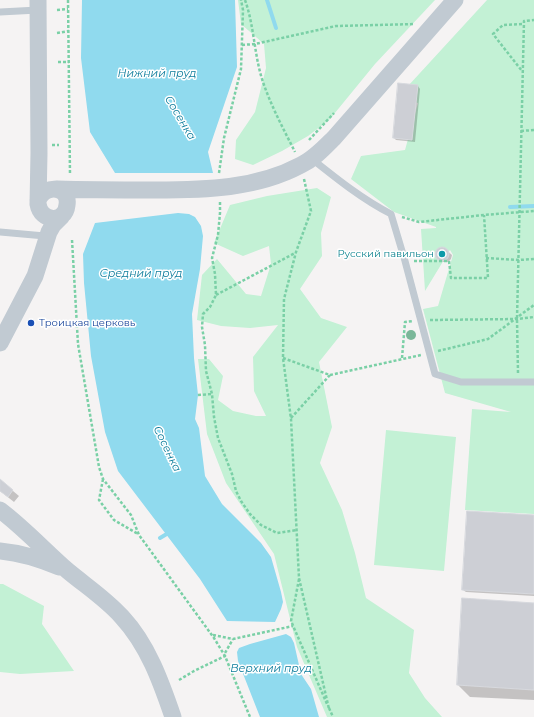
<!DOCTYPE html>
<meta charset="utf-8">
<style>
body{margin:0}
canvas{display:block;background:#f5f3f3}
</style>
<canvas width="534" height="717"></canvas>
<script>
const c = document.querySelector('canvas').getContext('2d');
c.lineJoin = 'round';
function fill(path, color) {
  c.fillStyle = color;
  c.fill(path, 'evenodd');
}
function stroke(path, color, width, dash) {
  c.strokeStyle = color;
  c.lineWidth = width;
  c.lineCap = dash ? 'butt' : 'round';
  c.setLineDash(dash || []);
  c.stroke(path);
}
function drawText(font, color, halo, rows, align = 'center') {
  c.font = font + ' Montserrat,sans-serif';
  c.lineWidth = 3;
  c.setLineDash([]);
  c.textBaseline = 'middle';
  c.strokeStyle = halo;
  c.fillStyle = color;
  for (const [text, x, y, turn = 0] of rows) {
    c.save();
    c.translate(x, y);
    c.rotate((+turn || 0) * Math.PI / 180);
    c.textAlign = isNaN(turn) ? turn : align;
    if (halo) c.strokeText(text, 0, 0);
    c.fillText(text, 0, 0);
    c.restore();
  }
}
fill(new Path2D(`
 M238 0H435L375 64 330 119 308 136 282 151 253 165 235 159 236 140 255 112 266 68 264 44 241 24Z
 M487 0H534V514L465 510 472 409 511 412 445 393 423 309 438 306 453 255 450 250 425 291 421 229 436 228V227L394 212 351 179 361 156 405 150 418 103 397 98Z
 M317 188 331 197 321 233 322 256 300 289 321 318 347 327 319 362 332 427 320 463 342 510 355 553 366 598 414 630 409 673 425 698 442 717H327L297 647 274 554 226 483 207 434 198 359H209L223 376 218 400 233 411 256 416H266L254 391 253 357 278 325 250 328 221 326 197 320 202 275 217 259 246 294 261 296 271 264 269 246 243 256 214 243 230 205 267 196Z
 M386 430 456 437 444 571 374 565Z
 M0 584H3L44 606 42 624 74 671 20 674 0 672Z`), '#c3f1d5');
fill(new Path2D(`
 M82 0H235L237 67 208 152 213 173H115L90 132 81 58Z
 M178 213 189 214 195 217 201 226 203 236 200 269 192 314 194 358 198 395 195 419 199 428 205 476 222 504 261 543 271 557 281 592 283 602 281 609 275 622 227 621 200 579 118 471 105 432 91 356 84 283 83 254 95 223Z
 M286 634 291 637 294 643 301 674 311 689 319 717H260L238 661 237 652 239 648 250 644Z`), '#90daee');
fill(new Path2D(`
 M418 86 420 89 415 142 396 140 394 138Z
 M439 248 445 249 452 255 451 259 448 262H443L437 255V251Z
 M0 480 19 496 14 502 0 491Z
 M534 516V596L466 592 463 590Z
 M534 604V700L470 697 458 685Z`), '#0003');
stroke(new Path2D(`
 M267 0 276 28
 M510 207 534 206
 M160 538 170 532`), '#90daee', 4);
const building = new Path2D(`
 M398 83 418 85 412 140 393 138Z
 M435 254a7 7 0 1 1 14 0a7 7 0 1 1-14 0Z
 M0 479 13 490 8 497 0 491Z
 M467 511 534 515V594L462 590Z
 M462 598 534 603V690L457 685Z`);
fill(building, '#cdcfd5');
stroke(building, '#d7d9de', 1);
stroke(new Path2D(`
 M68 0 70 175
 M245 0C254 25 254 53 262 79 270 104 283 128 295 152
 M57 10 68 9
 M522 24 503 25 493 34 522 71
 M57 33 69 31
 M242 45 255 44 336 26 415 24
 M58 62H69
 M521 131 534 130
 M309 140 334 113
 M52 145H59
 M219 173 224 138 241 69 243 10 241 0
 M304 179 311 211 296 252 284 299 283 358 291 419 299 578 329 709
 M220 202V213L218 235 212 258 215 274 216 295 210 307 203 314 202 327 205 345 206 371 212 394 214 417 218 438 232 474 236 491 241 501 250 514 261 525 277 533 297 530
 M402 217 419 222 484 215 534 211
 M72 240 78 344 99 467 103 479 131 515 139 535 214 638 225 656 250 717
 M486 258 518 260 534 259
 M414 261H449L451 278H488L484 215
 M216 295 295 253
 M430 320 517 319 534 317
 M438 351 488 339 534 305
 M283 358 330 375 421 355
 M402 358 405 322 413 321
 M518 373 517 319 524 21 534 20
 M198 395 212 394
 M291 418 330 375
 M103 479 99 500 114 520 138 534
 M299 579 291 621 327 704
 M213 635 233 639 293 626
 M179 680 194 671 225 656V653L233 639
 M329 708 333 717`), '#7ad0a6', 2.5, [3, 2]);
stroke(new Path2D(`
 M0 12 38 10
 M312 159C337 179 362 199 391 214L405 261 435 374 461 382H534
 M0 232 45 236`), '#c1cad2', 7);
stroke(new Path2D(`
 M38 0 39 153 38 204C41 222 65 224 67 205 70 187 46 183 38 200
 M57 189C90 190 122 190 155 190 205 190 256 189 301 165 314 159 324 148 334 138L455 0
 M0 343 35 276 49 232 53 225 62 216
 M0 510C24 528 45 551 68 571 86 586 106 599 122 617 148 645 161 682 173 717
 M0 551C21 553 40 559 59 567`), '#c1cad2', 17);
c.fillStyle = '#7bb799';
for (const [x, y] of [
 [411,335]
]) {
  c.beginPath();
  c.arc(x, y, 5, 0, 2 * Math.PI);
  c.fill();
}
for (const [x, y, r, color] of [
 [442,254,4,"#0f9aa8"],
 [31,323,4,"#1a4fb4"]
]) {
  const dot = new Path2D();
  dot.arc(x, y, r, 0, 2 * Math.PI);
  c.fillStyle = color;
  c.fill(dot);
  stroke(dot, '#fff', 1.5);
}
drawText('10px', '#0d838f', '#fff', [
 ["Русский павильон",434,254]
], 'right');
drawText('10px', '#164399', '#fff', [
 ["Троицкая церковь",39,323]
], 'left');
drawText('italic 11px', '#0c7c9b', '#fff', [
 ["Нижний пруд",157,74],
 ["Сосенка",180,118,59],
 ["Средний пруд",141,274],
 ["Сосенка",167,449,64],
 ["Верхний пруд",271,669]
]);
</script>
